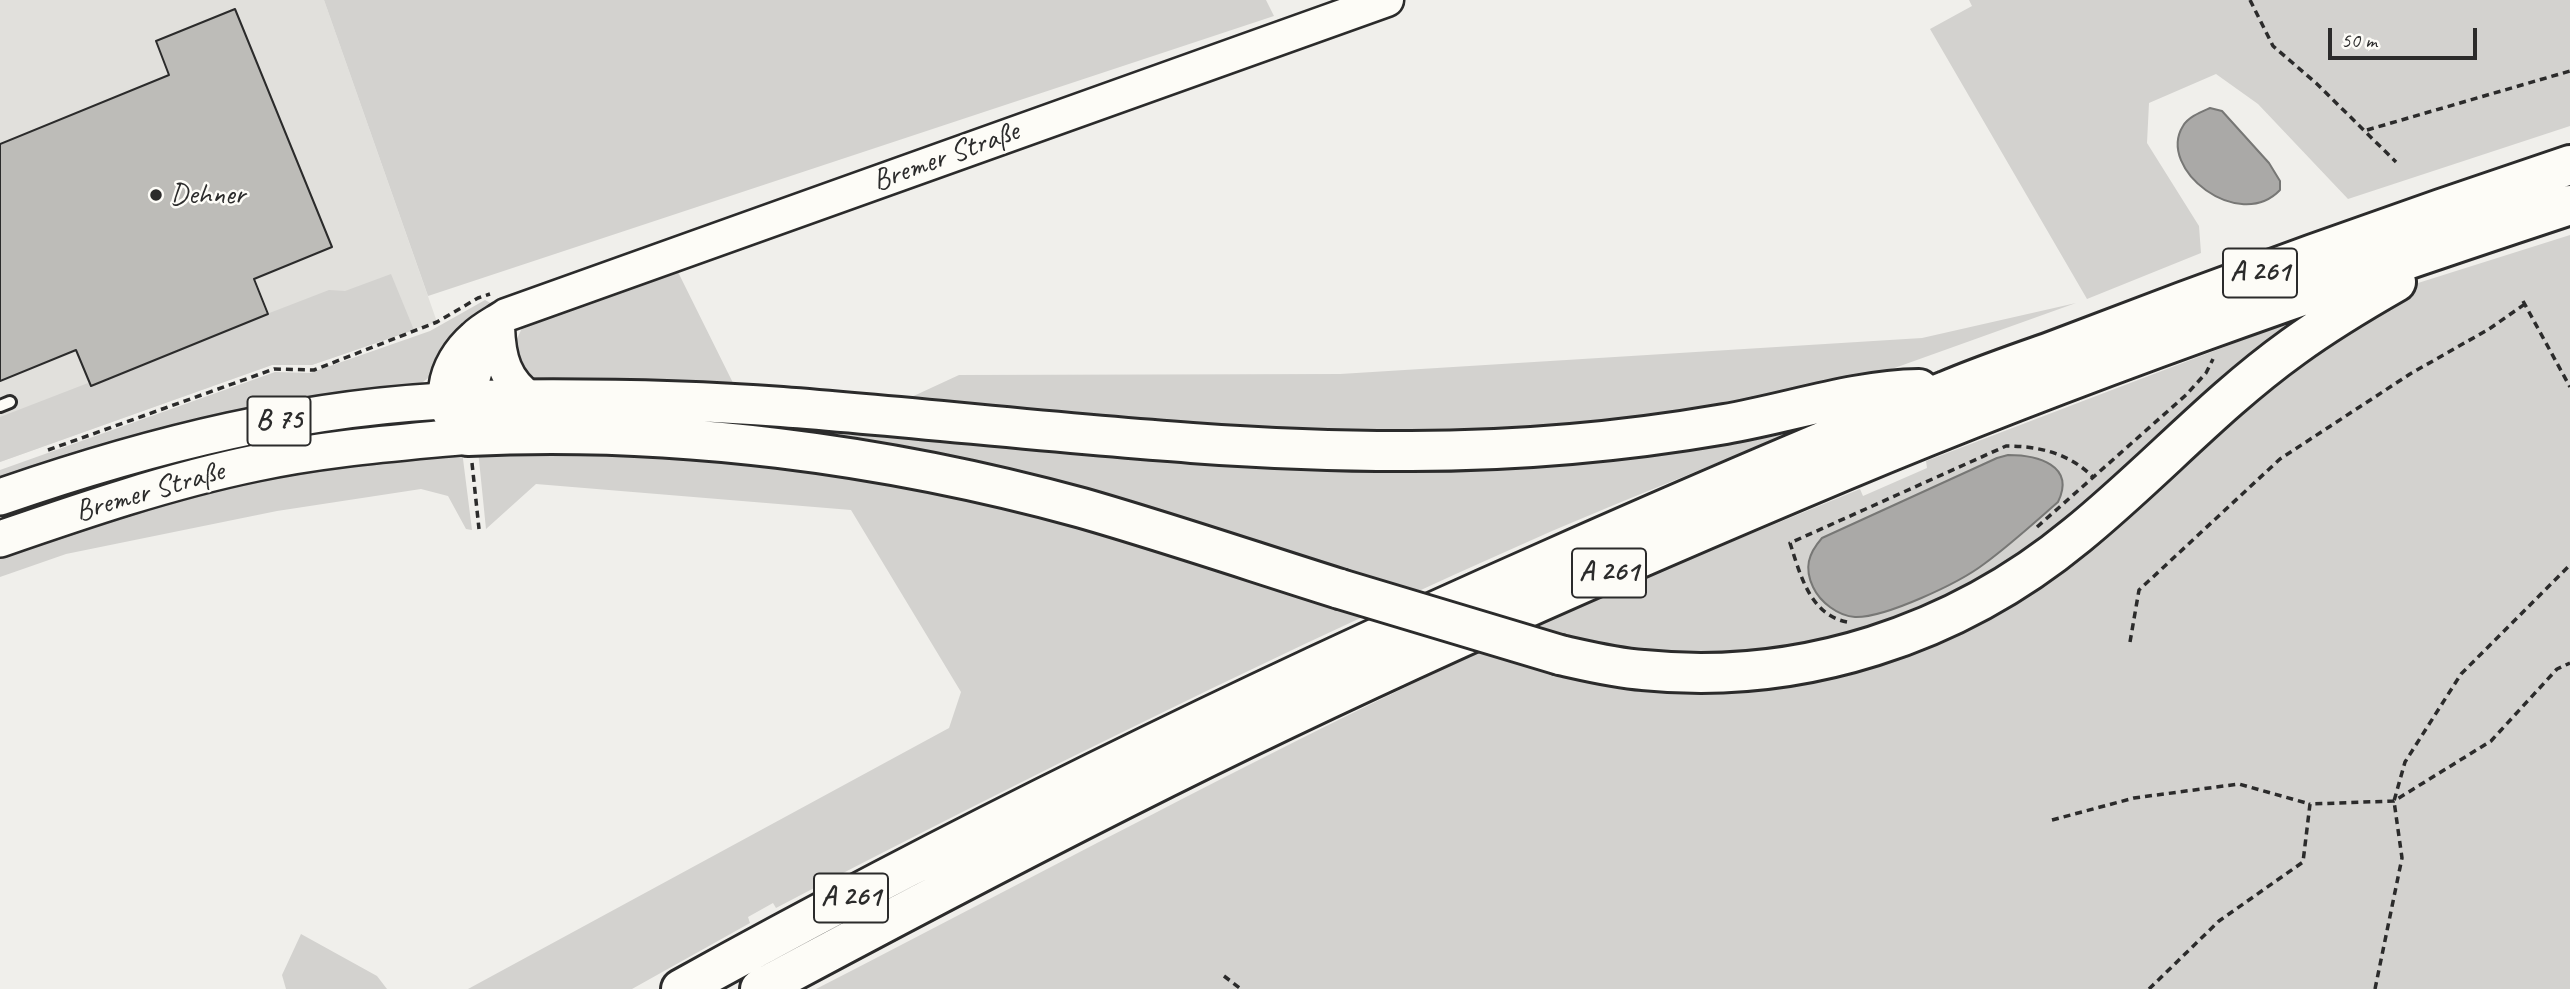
<!DOCTYPE html>
<meta charset="utf-8">
<style>
body{margin:0}
#map{position:relative;width:2570px;height:989px;overflow:hidden;background:#f0efeb;font-family:Caveat,sans-serif}
canvas{display:block}
.scale{position:absolute;left:2328px;top:28px;width:149px;height:32px;box-sizing:border-box;border:4px solid #2b2b2b;border-top:0;padding-left:9px;font-size:21px;line-height:24px;white-space:nowrap;color:#2b2b2b;-webkit-text-stroke:5px #fdfcf7;paint-order:stroke}
</style>
<div id="map">
<canvas width="2570" height="989"></canvas>
<div class="scale">50 m</div>
</div>
<script>
const c = document.querySelector('canvas').getContext('2d');
c.lineJoin = 'round';
function fill(path, color) {
  c.fillStyle = color;
  c.fill(path, 'evenodd');
}
function stroke(path, color, width, dash) {
  c.strokeStyle = color;
  c.lineWidth = width;
  c.lineCap = dash ? 'butt' : 'round';
  c.setLineDash(dash || []);
  c.stroke(path);
}
function drawText(font, color, halo, rows, align = 'center') {
  c.font = font + ' Caveat,sans-serif';
  c.lineWidth = 5;
  c.setLineDash([]);
  c.textBaseline = 'middle';
  c.strokeStyle = halo;
  c.fillStyle = color;
  for (const [text, x, y, turn = 0] of rows) {
    c.save();
    c.translate(x, y);
    c.rotate((+turn || 0) * Math.PI / 180);
    c.textAlign = isNaN(turn) ? turn : align;
    if (halo) c.strokeText(text, 0, 0);
    c.fillText(text, 0, 0);
    c.restore();
  }
}
fill(new Path2D(`
 M0 0H324L437 322 312 365H272L0 462Z`), '#e1e0dc');
fill(new Path2D(`
 M324 0H1266L1274 16 428 296Z
 M1969 0H2570V126L2348 199 2258 104 2216 74 2149 103 2147 143 2199 226 2201 253 2087 299 1930 29 1972 6Z
 M2570 235V989H816C1032 878 1245 763 1464 659 1594 597 1727 544 1860 489L1863 496 1927 468 1926 461 2295 320 2289 328C2248 359 2209 392 2172 428 2146 453 2121 482 2092 505 2029 559 1959 605 1880 633 1844 645 1803 650 1766 655 1698 663 1631 663 1567 639L1543 668 1652 686H1727L1805 676 1859 665 1940 637 2029 591 2112 524 2196 437 2248 390 2288 358 2334 328 2418 283ZM2008 455C2031 455 2073 463 2061 495 2057 506 2044 514 2036 522 1993 561 1946 591 1890 609 1879 612 1866 618 1854 617 1840 615 1822 604 1815 591 1804 571 1807 556 1822 538L1997 458Z
 M675 266 738 393 529 383 512 349 524 324Z
 M391 274 414 330 312 365H272L0 462V417L329 290 345 291Z
 M485 300 494 305 436 372 414 389 0 484V470L275 372 310 373 430 331Z
 M2076 303 1889 370 1760 399 1614 425 1354 440 892 406 959 375 1340 374 1922 338Z
 M646 410 1135 451 1805 419V427C1721 462 1636 495 1552 531 1289 647 1031 775 776 908L773 903 748 917 750 923 632 989H468L949 728 961 692 851 510 536 484 486 529 478 450H607L825 468 1383 582 1216 535Z
 M462 451 472 530 466 529 448 496 421 489 277 511 66 554 0 577V551L283 470Z
 M301 934 377 976 387 989H286L282 975Z`), '#d3d2cf');
const water = new Path2D(`
 M2210 108 2222 111 2269 163 2280 181V190C2239 233 2156 169 2183 126 2188 117 2201 112 2210 108Z
 M2008 455C2037 455 2076 465 2058 502 2034 523 2010 545 1984 564 1959 583 1885 618 1855 617 1838 616 1820 602 1813 587 1804 568 1808 554 1822 538L1997 458Z`);
fill(water, '#aaa9a7');
stroke(water, '#777775', 2);
const building = new Path2D(`
 M235 9 332 247 254 279 268 314 91 386 76 350 0 381V144L169 75 156 41Z`);
fill(building, '#bdbcb8');
stroke(building, '#2b2b2b', 2);
const service = new Path2D(`
 M0 406 10 402`);
const secondary = new Path2D(`
 M498 327C499 358 505 381 531 399
 M468 423C467 388 477 357 498 328
 M468 436C431 409 443 364 474 337 483 328 496 322 506 315L1387 0`);
const primary = new Path2D(`
 M0 497C150 445 308 405 467 400
 M0 539C84 510 169 481 256 463 326 448 397 443 468 436`);
const motorway = new Path2D(`
 M467 400C572 398 678 399 782 407 992 423 1201 452 1411 451 1516 451 1621 442 1725 424 1789 413 1854 390 1919 389
 M468 436C673 426 885 454 1082 508 1169 533 1254 562 1340 589
 M1560 655C1587 661 1615 668 1643 670 1800 686 1956 635 2077 535 2151 475 2215 403 2293 347 2326 323 2361 302 2396 282
 M681 989C962 833 1251 692 1545 562 1678 503 1811 445 1946 391 1981 376 2017 364 2053 351 2224 285 2396 223 2570 165
 M760 989C894 917 1029 846 1165 778 1387 667 1615 567 1843 471 2081 371 2325 286 2570 205`);
stroke(service, '#2b2b2b', 16);
stroke(secondary, '#2b2b2b', 37);
stroke(primary, '#2b2b2b', 40);
stroke(motorway, '#2b2b2b', 44);
stroke(new Path2D(`
 M2250 0 2273 46 2316 83 2396 162
 M2367 130 2570 71
 M2523 301 2570 387
 M48 450 274 369 314 370 437 322 478 298 490 294
 M472 463 479 529
 M2037 527 2186 395 2206 373 2213 359
 M1847 622C1810 615 1800 574 1790 543L2006 446C2038 446 2069 453 2093 477
 M2130 642 2139 590 2280 459 2410 374 2489 329 2525 304
 M2052 820 2134 798 2239 784 2310 804
 M1224 976 1241 989
 M2149 989 2219 921 2303 862 2310 804 2394 801 2491 741 2557 669 2570 663
 M2375 989 2402 858 2394 801 2405 762 2461 674 2570 565`), '#2b2b2b', 3.5, [7, 5]);
stroke(service, '#fdfcf7', 10);
stroke(secondary, '#fdfcf7', 32);
stroke(primary, '#fdfcf7', 35);
stroke(motorway, '#fdfcf7', 38);
const motorwayBridge = new Path2D(`
 M1340 589 1560 655`);
stroke(motorwayBridge, '#2b2b2b', 44, []);
stroke(motorwayBridge, '#fdfcf7', 38);
for (const [x, y, r, color] of [
 [156,195,7,"#2b2b2b"]
]) {
  const dot = new Path2D();
  dot.arc(x, y, r, 0, 2 * Math.PI);
  c.fillStyle = color;
  c.fill(dot);
  stroke(dot, '#fdfcf7', 2.5);
}
for (const [x, y, w] of [
 [2260,273,74],
 [279,421,63],
 [1609,573,74],
 [851,898,74]
]) {
  const box = new Path2D();
  box.roundRect(x - w / 2, y - 24.5, w, 49, 5);
  c.fillStyle = '#fdfcf7';
  c.fill(box);
  stroke(box, '#2b2b2b', 2);
}
drawText('bold 28px', '#2b2b2b', null, [
 ["A 261",2260,273],
 ["B 75",279,421],
 ["A 261",1609,573],
 ["A 261",851,898]
]);
drawText('30px', '#2b2b2b', '#fdfcf7', [
 ["Bremer Straße",946,157,-20],
 ["Bremer Straße",150,492,-16]
]);
drawText('30px', '#2b2b2b', '#fdfcf7', [
 ["Dehner",170,195]
], 'left');
</script>
